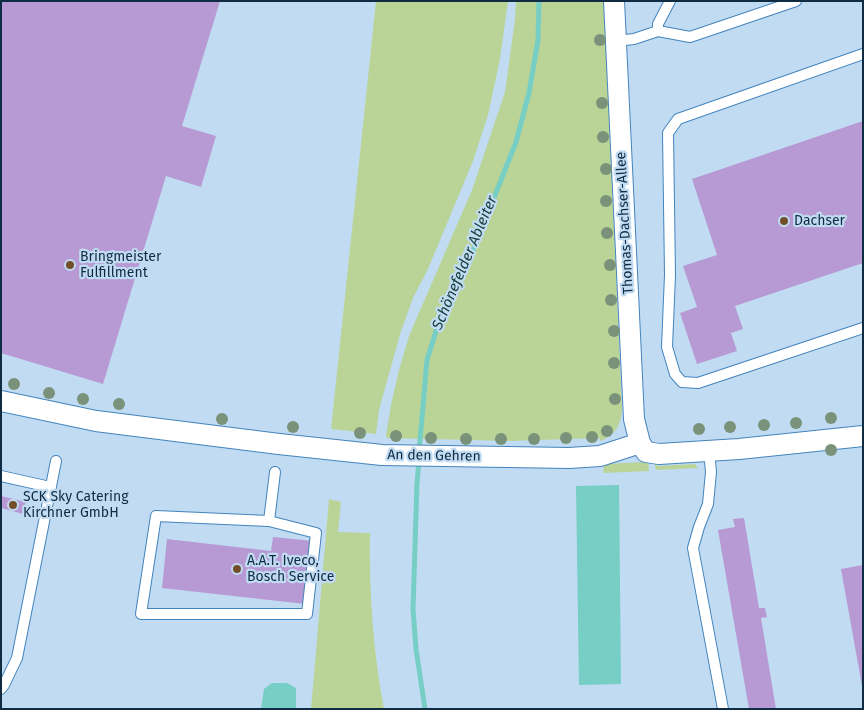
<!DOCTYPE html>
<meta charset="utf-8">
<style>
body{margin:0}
#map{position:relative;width:864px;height:710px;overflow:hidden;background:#c1dbf3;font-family:"Fira Sans",sans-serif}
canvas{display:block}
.frame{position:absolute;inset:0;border:2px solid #102c43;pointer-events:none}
</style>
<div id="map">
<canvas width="864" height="710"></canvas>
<div class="frame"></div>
</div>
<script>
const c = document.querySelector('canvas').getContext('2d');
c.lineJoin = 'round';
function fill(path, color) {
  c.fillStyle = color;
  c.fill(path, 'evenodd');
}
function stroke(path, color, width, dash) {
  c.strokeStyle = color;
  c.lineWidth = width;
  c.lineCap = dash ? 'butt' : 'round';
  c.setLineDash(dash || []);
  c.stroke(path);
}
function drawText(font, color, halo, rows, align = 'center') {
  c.font = font + ' "Fira Sans",sans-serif';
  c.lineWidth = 4.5;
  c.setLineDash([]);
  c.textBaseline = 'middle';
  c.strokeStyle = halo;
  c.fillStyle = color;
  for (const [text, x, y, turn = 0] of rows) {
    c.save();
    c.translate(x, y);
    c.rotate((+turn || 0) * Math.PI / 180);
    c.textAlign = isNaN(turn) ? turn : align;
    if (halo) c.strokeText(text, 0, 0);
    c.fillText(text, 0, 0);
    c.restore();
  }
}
fill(new Path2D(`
 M376 1H508L500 59 488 115 473 161 428 269 413 298 401 331 379 410 376 434 331 429Z
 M516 1H604L622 409C621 425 616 434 601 441L599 438 510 441 387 438 386 435 391 405 399 370 409 336 472 190 505 92 515 19Z
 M654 461H655L658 466 695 464 698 468 656 470Z
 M648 462 649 471 603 473 604 464Z
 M329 499 341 502 338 532 370 533C369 592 373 651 384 709H311Z`), '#bad498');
fill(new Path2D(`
 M619 485 621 684 579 685 576 486Z
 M272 683H287L296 688V709H261L264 689Z`), '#76cec5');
stroke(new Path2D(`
 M419 452 427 360 442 312 467 266 516 142 529 93 538 40 539 1
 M419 460 417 484 413 609 416 649 425 709`), '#76cec5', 5);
fill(new Path2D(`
 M1 1H220L182 126 216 136 201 187 166 176 103 384 1 353Z
 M863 121V263L735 306 743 329 731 333 737 351 697 364 680 313 697 307 683 266 717 255 692 179Z
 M1 496 26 502 23 514 1 508Z
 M744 518 759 608H765L767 617 761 618 776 709H749L718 530 735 527 733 519Z
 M273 537 313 541 305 604 162 588 167 539 271 551Z
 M863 565V686H862L841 569Z`), '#b79ad3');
const lane = new Path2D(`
 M670 1 658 24V31L690 37 796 1
 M616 41 634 39 658 31
 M863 54 678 119 668 133 670 275 667 347 675 374 682 382 698 383 863 328
 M709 451 711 472 708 504 699 527 693 548 723 709
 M1 476 50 487
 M156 516 269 521 316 533 307 614H141Z
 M269 521 275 472
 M1 689 4 685 17 658 56 461`);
const street = new Path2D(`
 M614 1 634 419 640 443 646 452 659 454 739 449 863 436
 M1 401 96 421 279 444 382 455 569 458 600 456 640 443`);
stroke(lane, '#4384bc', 12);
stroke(street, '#4384bc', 22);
stroke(lane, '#fff', 10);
stroke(street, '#fff', 20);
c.fillStyle = '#7a927a';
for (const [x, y] of [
 [600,40],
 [602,103],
 [603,137],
 [606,169],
 [606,201],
 [607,233],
 [610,265],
 [611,300],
 [614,331],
 [614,363],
 [14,384],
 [49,393],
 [83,399],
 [615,399],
 [119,404],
 [831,418],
 [222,419],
 [796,423],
 [764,425],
 [293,427],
 [730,427],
 [699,429],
 [607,431],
 [360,433],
 [396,436],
 [592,437],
 [431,438],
 [566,438],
 [466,439],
 [501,439],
 [534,439],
 [831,450]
]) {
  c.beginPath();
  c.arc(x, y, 6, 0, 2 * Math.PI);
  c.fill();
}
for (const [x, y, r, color] of [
 [784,221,5,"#734f29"],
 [70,265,5,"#734f29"],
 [13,505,5,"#734f29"],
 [237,569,5,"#734f29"]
]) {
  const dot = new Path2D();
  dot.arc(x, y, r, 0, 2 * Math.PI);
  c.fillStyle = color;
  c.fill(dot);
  stroke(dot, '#c1dbf3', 2);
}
drawText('14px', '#102c43', '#c1dbf3', [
 ["Dachser",794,221],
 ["Bringmeister",80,257],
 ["Fulfillment",80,273],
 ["SCK Sky Catering",23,497],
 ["Kirchner GmbH",23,513],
 ["A.A.T. Iveco,",247,561],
 ["Bosch Service",247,577]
], 'left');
drawText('14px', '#102c43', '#c1dbf3', [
 ["Thomas-Dachser-Allee",625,223,-93],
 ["An den Gehren",434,456,1]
]);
drawText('italic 15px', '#17403c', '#c1dbf3', [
 ["Schönefelder Ableiter",465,263,-67]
]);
</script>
